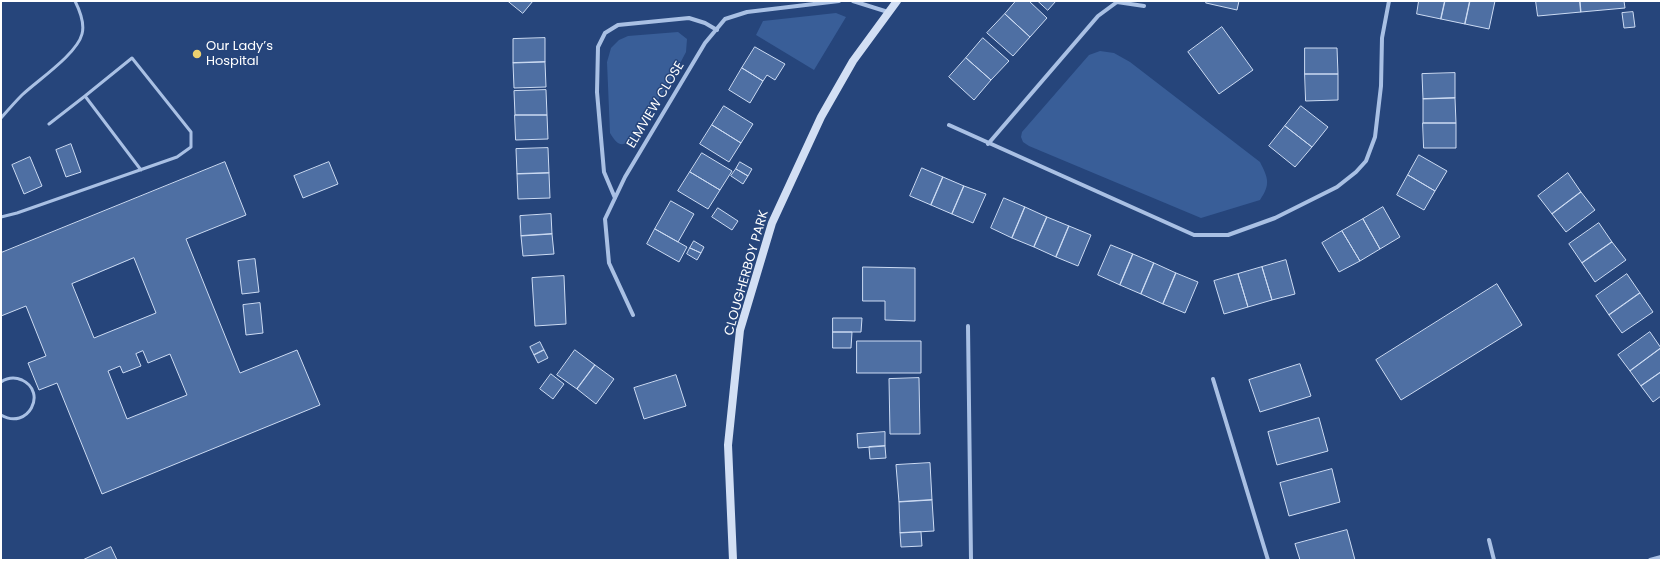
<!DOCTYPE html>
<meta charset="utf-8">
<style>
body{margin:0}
#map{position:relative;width:1662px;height:561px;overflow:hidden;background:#26457b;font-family:Poppins,sans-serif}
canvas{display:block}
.frame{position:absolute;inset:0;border:2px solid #fff;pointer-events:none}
</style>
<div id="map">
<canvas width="1662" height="561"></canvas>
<div class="frame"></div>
</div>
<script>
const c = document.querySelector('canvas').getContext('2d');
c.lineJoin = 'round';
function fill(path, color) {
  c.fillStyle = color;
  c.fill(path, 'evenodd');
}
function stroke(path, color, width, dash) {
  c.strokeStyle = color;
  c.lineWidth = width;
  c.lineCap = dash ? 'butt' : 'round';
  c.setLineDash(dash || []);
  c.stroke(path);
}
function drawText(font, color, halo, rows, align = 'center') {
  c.font = font + ' Poppins,sans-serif';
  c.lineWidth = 3;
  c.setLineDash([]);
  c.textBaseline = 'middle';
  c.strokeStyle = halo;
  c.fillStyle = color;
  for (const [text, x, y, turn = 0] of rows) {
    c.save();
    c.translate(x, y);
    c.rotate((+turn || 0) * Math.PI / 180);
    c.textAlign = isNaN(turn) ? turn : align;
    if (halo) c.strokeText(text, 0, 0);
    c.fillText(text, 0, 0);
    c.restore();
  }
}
fill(new Path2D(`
 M836 13 846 17 814 70 756 35 763 21Z
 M678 32 687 39 686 52 676 71 636 136C623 147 619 148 610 133L607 62 611 48 619 40 628 36Z
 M1100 51 1114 53 1130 62 1260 162C1268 178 1271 184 1260 200L1201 218 1029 146 1023 142 1021 137 1022 132 1089 55Z`), '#395e98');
const building = new Path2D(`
 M508 1H533L523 13Z
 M1016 1H1029L1047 18 1030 37 1005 14Z
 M1038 1H1056L1048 10Z
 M1207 1H1239L1237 10 1206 3Z
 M1419 1H1445L1441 19 1417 14Z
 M1445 1H1470L1465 24 1441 19Z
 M1470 1H1495L1489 29 1465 24Z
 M1536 1H1580L1581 12 1538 16Z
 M1580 1H1624L1625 8 1581 12Z
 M1633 12 1635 27 1624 28 1622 13Z
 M1005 14 1030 37 1013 56 987 33Z
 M1222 27 1253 70 1219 94 1188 52Z
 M545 38V62L513 63V39Z
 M983 38 1009 61 991 80 966 58Z
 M755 47 785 64 775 80 767 75 763 81 742 68Z
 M1305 48H1337L1338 74H1305Z
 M966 58 991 80 974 100 949 77Z
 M545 62 546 87 514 88 513 63Z
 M742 68 763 81 750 103 729 90Z
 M1455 73V98L1423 99 1422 74Z
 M1305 74H1338V100L1306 101Z
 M546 90 547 115H515L514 91Z
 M1455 98 1456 123H1423V99Z
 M724 106 753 124 741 143 712 125Z
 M1301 106 1328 127 1312 147 1285 126Z
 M515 115H547L548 139 516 140Z
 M1423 123H1456V148H1424Z
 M712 125 741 143 729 162 700 144Z
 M1285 126 1312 147 1295 167 1269 146Z
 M71 144 81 172 66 177 56 150Z
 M548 148 549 173 517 174 516 149Z
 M702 153 732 171 720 190 690 172Z
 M1419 155 1447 171 1435 191 1408 175Z
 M30 157 42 186 24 194 12 165Z
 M225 162 246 215 186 239 240 373 297 350 320 405 102 494 57 383 39 390 28 363 46 356 26 306 1 316V253ZM134 258 156 313 94 338 72 284ZM143 351 148 363 170 354 187 395 127 419 108 371 120 366 123 373 141 366 136 354Z
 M329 162 338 184 303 198 294 176Z
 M740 162 752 169 748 176 736 169Z
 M922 168 943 177 931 205 910 196Z
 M736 169 748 176 743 184 731 176Z
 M690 172 720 190 708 209 678 191Z
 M549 173 550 198 518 199 517 174Z
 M1568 173 1581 192 1552 214 1538 196Z
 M1408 175 1435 191 1424 210 1397 195Z
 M943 177 964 186 952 214 931 205Z
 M964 186 986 194 973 223 952 214Z
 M1581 192 1595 210 1566 232 1552 214Z
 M1004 198 1025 207 1012 238 991 228Z
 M671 201 694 214 678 242 655 229Z
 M1025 207 1047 217 1034 247 1012 238Z
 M1383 207 1400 237 1380 249 1363 219Z
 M718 208 738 221 732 230 712 217Z
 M551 214 552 234 521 236 520 216Z
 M1047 217 1069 226 1056 257 1034 247Z
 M1363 219 1380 249 1360 261 1342 231Z
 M1599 223 1612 242 1582 263 1569 244Z
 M1069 226 1091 235 1078 266 1056 257Z
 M655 229 687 247 679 262 647 244Z
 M1342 231 1360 261 1339 272 1322 243Z
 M552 234 554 254 523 256 521 236Z
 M694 241 704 247 701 253 690 248Z
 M1612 242 1626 260 1595 282 1582 263Z
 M1111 245 1133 254 1120 285 1098 275Z
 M690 248 701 253 697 260 687 254Z
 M1133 254 1154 263 1141 294 1120 285Z
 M255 259 259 292 242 294 238 261Z
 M1286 260 1295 294 1272 300 1262 267Z
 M1154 263 1176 273 1163 304 1141 294Z
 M863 267 915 268V321L885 320V301H863Z
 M1262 267 1272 300 1248 307 1238 274Z
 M1176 273 1198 282 1185 313 1163 304Z
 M1238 274 1248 307 1224 314 1214 281Z
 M1627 274 1640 293 1609 315 1596 296Z
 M564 276 566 324 535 326 532 278Z
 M1497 284 1522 325 1401 400 1376 360Z
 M1640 293 1653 312 1622 333 1609 315Z
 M260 303 263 333 246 335 243 305Z
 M833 318H862L861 332H833Z
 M833 332H852L851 348H833Z
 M1650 332 1661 348 1630 371 1618 355Z
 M857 341H921V373H857Z
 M540 342 544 350 534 355 530 347Z
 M1661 348V372L1641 386 1630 371Z
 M544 350 548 358 538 363 534 355Z
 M575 350 595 365 577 389 557 375Z
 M1300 364 1311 396 1260 412 1249 380Z
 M595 365 614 379 596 404 577 389Z
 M1661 372V396L1653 402 1641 386Z
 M551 374 564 384 553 399 540 389Z
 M676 375 686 406 644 419 634 388Z
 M919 378 920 434H890L889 379Z
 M1319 418 1328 451 1277 465 1268 432Z
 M885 432V446L858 448 857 434Z
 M885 446 886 458 870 459 869 447Z
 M930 463 932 500 899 502 896 465Z
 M1332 469 1340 502 1289 516 1280 483Z
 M932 500 934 531 900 533 899 502Z
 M1347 530 1355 560H1300L1295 544Z
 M921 532 922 546 901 547 900 533Z
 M111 547 117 560H83Z`);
fill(building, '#4e6fa3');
stroke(building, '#ccdbf3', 1);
stroke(new Path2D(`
 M1 118C8 110 15 102 22 95 38 80 77 54 82 34 85 23 80 11 75 1
 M49 124 85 96
 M1 217 17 213 177 157 191 147V132L132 58 85 96 141 170
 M1 382C7 378 15 377 22 380 48 392 28 431 1 415`), '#a9c0e4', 3);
stroke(new Path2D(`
 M853 1 888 12
 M949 125 1194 235H1228L1275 218 1337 187 1356 172 1366 161 1375 137 1381 86 1382 38 1389 1
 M988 144 1098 16 1117 2 1144 6
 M615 198 604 172 597 92 598 47 605 33 618 25 689 18 705 23 717 30
 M633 315 609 263 605 219 625 177 705 43 725 19 747 12 839 1
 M968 326 971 560
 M1213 379 1268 560
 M1489 540 1494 560
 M1650 560 1661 557`), '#a9c0e4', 4);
stroke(new Path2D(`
 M733 560 728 445 740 330 772 223 821 117 853 61 897 1`), '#d2dff4', 8);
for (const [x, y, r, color] of [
 [197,54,5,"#edd16f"]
]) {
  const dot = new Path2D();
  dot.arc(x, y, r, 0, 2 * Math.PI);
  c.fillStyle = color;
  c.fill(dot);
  stroke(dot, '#26457b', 1.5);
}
drawText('13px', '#fff', '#26457b', [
 ["Our Lady’s",206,47],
 ["Hospital",206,62]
], 'left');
drawText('13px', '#fff', '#26457b', [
 ["ELMVIEW CLOSE",656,105,-59],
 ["CLOUGHERBOY PARK",747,273,-74]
]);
</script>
